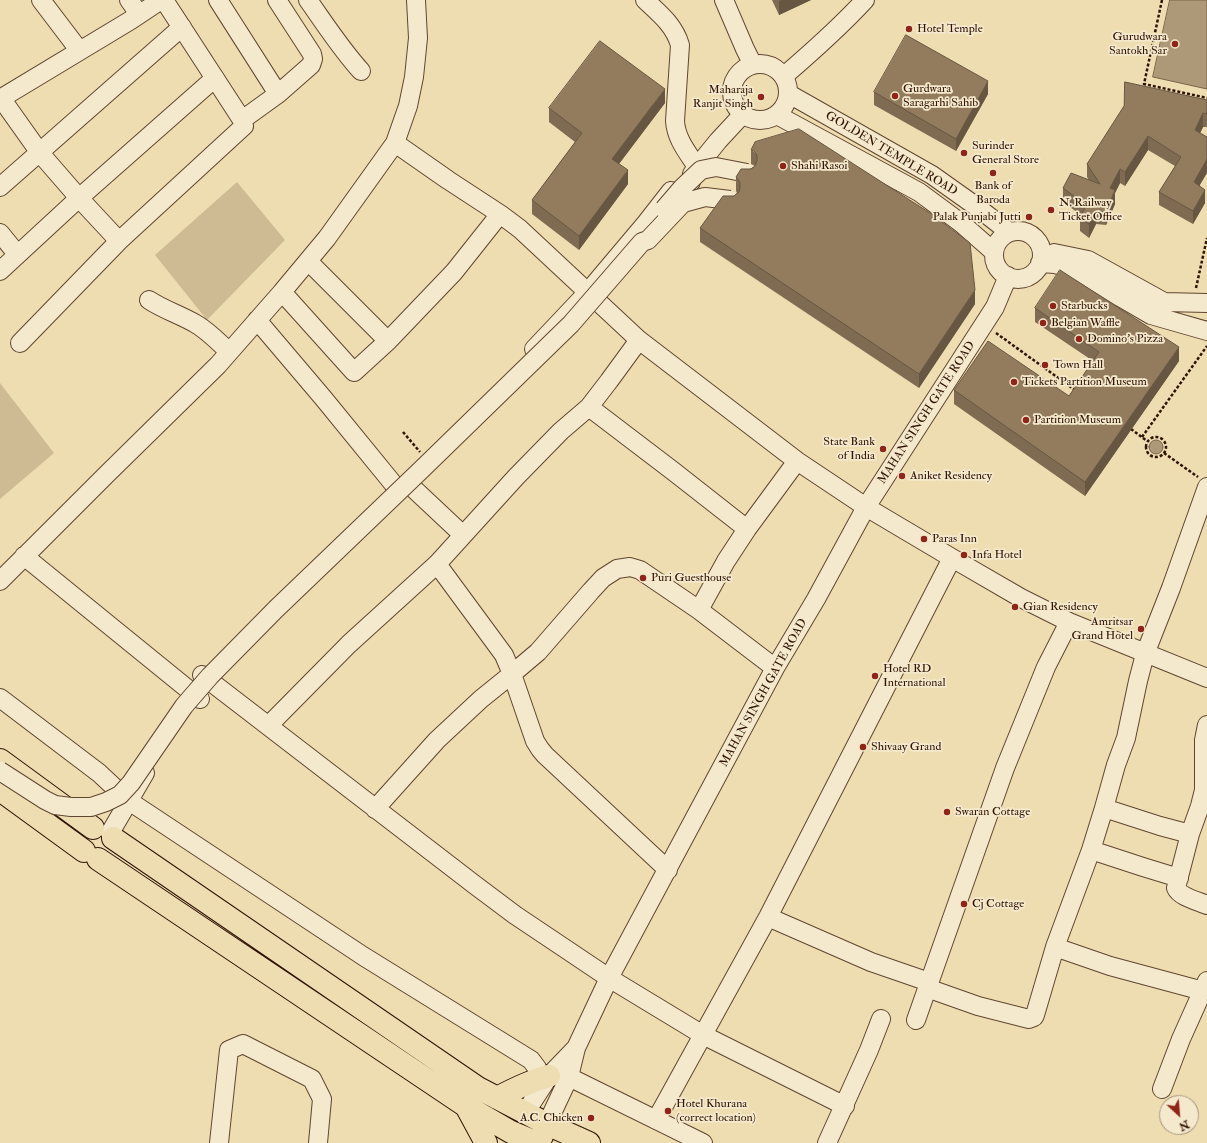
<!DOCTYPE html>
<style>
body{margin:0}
#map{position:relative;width:1207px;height:1143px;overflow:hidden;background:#eeddb1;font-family:"IM FELL Double Pica",serif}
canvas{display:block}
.north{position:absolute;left:1159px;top:1095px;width:40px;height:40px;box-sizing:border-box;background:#f4e9cc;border:1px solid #a6937c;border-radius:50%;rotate:154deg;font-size:11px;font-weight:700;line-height:16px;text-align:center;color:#301305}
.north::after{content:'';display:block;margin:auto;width:14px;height:18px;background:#8f2418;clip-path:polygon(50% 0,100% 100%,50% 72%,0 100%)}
</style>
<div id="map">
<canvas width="1207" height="1143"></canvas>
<div class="north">N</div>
</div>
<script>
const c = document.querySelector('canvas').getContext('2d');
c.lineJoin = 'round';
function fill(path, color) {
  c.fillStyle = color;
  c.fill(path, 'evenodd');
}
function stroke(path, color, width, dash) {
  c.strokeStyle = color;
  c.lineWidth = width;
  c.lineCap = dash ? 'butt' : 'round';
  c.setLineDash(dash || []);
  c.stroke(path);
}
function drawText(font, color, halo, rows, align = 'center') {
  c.font = font + ' "IM FELL Double Pica",serif';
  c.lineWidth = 3.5;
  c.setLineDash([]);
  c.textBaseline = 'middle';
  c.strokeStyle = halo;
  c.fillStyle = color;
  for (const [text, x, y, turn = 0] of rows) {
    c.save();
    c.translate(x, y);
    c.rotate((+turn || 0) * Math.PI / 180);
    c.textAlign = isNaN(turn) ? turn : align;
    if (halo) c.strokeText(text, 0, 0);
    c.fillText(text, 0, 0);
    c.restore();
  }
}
fill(new Path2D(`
 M237 182 285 240 207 320 155 255Z
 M0 383 54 453 0 499Z`), '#cebb94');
const water = new Path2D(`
 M1170 0H1207V89L1153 77Z
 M1149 447a7 7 0 1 1 14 0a7 7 0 1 1-14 0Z`);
fill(water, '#ad9877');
stroke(water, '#7b6349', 1);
const minor = new Path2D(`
 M41 0 79 50
 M129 0 139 14
 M218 0 278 94
 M308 0C325 24 341 49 361 71
 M645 0C660 14 674 25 680 45L675 121C676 139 688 153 697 167
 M724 0 745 49 753 65
 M732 92a28 28 0 1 1 56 0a28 28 0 1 1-56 0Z
 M784 76C812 52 840 27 865 0
 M789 94 932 175 977 207 1009 232
 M1 98 40 153 79 198 119 241 244 126 242 120 164 0
 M0 99 131 20 161 0
 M777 115 919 192 961 223 994 252
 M242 120 278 94 311 65 313 59 312 54 277 0
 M395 143 448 180 500 214 520 229 639 340 797 461 866 507 952 558 1021 598 1069 622 1207 678
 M691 182 692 174 697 167 718 141 743 114
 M0 187 182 27
 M994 255a24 24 0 1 1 48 0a24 24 0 1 1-48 0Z
 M0 233 17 254
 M1054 253 1088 260 1164 302 1207 303
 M308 261 388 341
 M1040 263 1055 264 1080 272 1120 297 1151 315 1207 331
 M0 271 79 198 215 78
 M282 292 354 372 388 341 454 272 500 214
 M149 300C164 310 181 315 196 324 208 331 219 342 229 352
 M257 320 324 399 395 486
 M20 343 119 241
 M534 349 587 293 646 223 671 191
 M589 407 673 471 747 529
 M414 489 463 535
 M24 556 200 699
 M437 564 504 655 512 674 535 741 540 749 545 755 668 870
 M0 581 108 473 218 365 282 292 327 238 395 143 408 106 414 77 418 38 416 0
 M699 610 726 561 747 529 797 461
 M202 675 475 885 515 915 609 978 703 1035 845 1106
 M0 698 99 773 129 801 363 956 531 1060 537 1068 541 1078
 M1207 725 1204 740V790L1200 806 1190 834 1176 888C1180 897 1198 901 1207 905
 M268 726 349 644 437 564 516 477 561 431 589 407 609 381 639 340
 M1104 808 1160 826 1190 834
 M375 809 437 740 481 699 512 674 538 652 591 591 603 578 617 569 630 567 640 570 699 610 775 668
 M110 833 145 773
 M1091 850 1143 867 1179 878
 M768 917 871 962 929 982
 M1055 947 1110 966 1203 991
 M927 988 978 1006 1029 1019 1034 1017 1035 1015 1055 947 1091 850 1104 808 1116 765 1126 738 1138 681 1145 654 1171 588 1207 487
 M916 1020 1005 768 1046 667 1069 622
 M569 1077 703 1143
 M1162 1089 1181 1039 1207 981
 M525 1113 549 1076 576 1048
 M656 1120 768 917 952 558
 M547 1124 569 1077 576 1048 609 978 775 668 816 599 866 507 995 307 1008 276
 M219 1143 229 1050 243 1044 312 1079 322 1099 318 1143
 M827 1143 869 1050 881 1019`);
const major = new Path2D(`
 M0 760 93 828
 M0 790 84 851
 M113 838 478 1088 547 1124 539 1143
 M98 859 466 1106 511 1132 537 1143
 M497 1098C514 1089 530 1081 549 1076
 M466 1106 486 1143
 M547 1124 589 1143`);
stroke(minor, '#604630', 20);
stroke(major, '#301305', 24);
stroke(new Path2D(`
 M1162 0 1144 84 1207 98
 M1196 288 1207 238
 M996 333 1075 390
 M1131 429 1147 441
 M403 432 420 452
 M1146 447a10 10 0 1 1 20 0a10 10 0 1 1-20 0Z
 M1142 437 1207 346
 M1164 453 1198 477`), '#301305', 2.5, [3, 2]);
stroke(minor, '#f4e9cc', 18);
stroke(major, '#eeddb1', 22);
const minorBridge = new Path2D(`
 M664 209 682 188 701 170 716 167 747 173
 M0 771 45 800 55 805 71 807H91L106 802 120 795 131 783 184 706 210 676 276 609 421 470 571 324 642 242 648 240 683 203 705 197 730 200`);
stroke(minorBridge, '#604630', 20, []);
stroke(minorBridge, '#f4e9cc', 18);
fill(new Path2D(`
 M772 0H811L779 15Z
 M874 92 988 94 956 151 874 105Z
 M1207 100V127H1203L1200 133V186L1205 203 1193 224 1159 205V192L1175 166 1148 150 1125 186 1120 183 1115 193V204L1106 225 1096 224 1089 238 1080 231V218L1081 215 1063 202V188L1089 180 1087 177V164Z
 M665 103 619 164 628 184 579 250 532 214V200L575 142 549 122V108Z
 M751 150 975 304 919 388 700 242V228L737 193 736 191V177L755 166 751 164Z
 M1035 308 1179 361 1085 496 954 404V390L1069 396 1093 361 1035 322Z`), '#7e6b51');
fill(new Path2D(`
 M782 0H811L779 15V1Z
 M988 81V94L956 151V139Z
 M665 89V103L612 173V159Z
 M1203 113V127L1195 144V130Z
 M1148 136V150L1125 186V172Z
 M1207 159V173L1194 195V182Z
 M1120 169V183L1115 193V204L1106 225V212L1110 188Z
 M628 170V184L579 250V236Z
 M1205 190V203L1193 224V211Z
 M1096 211V224L1089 238V224Z
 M975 290V304L919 388V374Z
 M1179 347V361L1085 496V482Z`), '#675742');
const building = new Path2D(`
 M906 35 988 81 956 139 874 92Z
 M600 41 665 89 612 159 628 170 579 236 532 200 582 133 549 108Z
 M1125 82 1207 100V114L1203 113 1195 130 1207 137V159L1194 182 1205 190 1193 211 1159 192 1181 157 1148 136 1125 172 1120 169 1110 188 1115 190 1106 212 1096 211 1089 224 1080 218 1086 205 1063 188 1071 173 1100 184 1087 164 1124 106Z
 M799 129 930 213 970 243 975 290 919 374 700 228 723 196H734L739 192 740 188V182L736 177 741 169H751L755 166 757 161V155L754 151 751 150 755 142Z
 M1060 270 1179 347 1085 482 954 390 988 341 1069 396 1099 352 1035 308Z`);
fill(building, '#937c5e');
stroke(building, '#675742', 1);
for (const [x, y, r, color] of [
 [909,29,4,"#8f2418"],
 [1175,44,4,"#8f2418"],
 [895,96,4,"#8f2418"],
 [761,97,4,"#8f2418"],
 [964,153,4,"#8f2418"],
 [783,166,4,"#8f2418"],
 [993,173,4,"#8f2418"],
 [1051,210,4,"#8f2418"],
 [1029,217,4,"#8f2418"],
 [1053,306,4,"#8f2418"],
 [1043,323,4,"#8f2418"],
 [1079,339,4,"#8f2418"],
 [1045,365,4,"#8f2418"],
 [1014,382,4,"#8f2418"],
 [1026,420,4,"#8f2418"],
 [883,449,4,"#8f2418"],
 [902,476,4,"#8f2418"],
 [924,539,4,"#8f2418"],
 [964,555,4,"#8f2418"],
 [643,578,4,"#8f2418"],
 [1015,607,4,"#8f2418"],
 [1141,629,4,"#8f2418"],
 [875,676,4,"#8f2418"],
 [863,747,4,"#8f2418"],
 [947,812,4,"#8f2418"],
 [964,904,4,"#8f2418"],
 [668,1111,4,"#8f2418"],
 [591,1118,4,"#8f2418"]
]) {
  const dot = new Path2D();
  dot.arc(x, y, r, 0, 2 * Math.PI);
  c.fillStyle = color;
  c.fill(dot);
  stroke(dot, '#f4e9cc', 1.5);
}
drawText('12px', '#301305', '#f4e9cc', [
 ["Hotel Temple",917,29],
 ["Gurudwara",1167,37,"right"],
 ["Santokh Sar",1167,51,"right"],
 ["Gurdwara",903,89],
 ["Saragarhi Sahib",903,103],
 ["Maharaja",753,90,"right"],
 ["Ranjit Singh",753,104,"right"],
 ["Surinder",972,146],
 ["General Store",972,160],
 ["Shahi Rasoi",791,166],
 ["Bank of",993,186,"center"],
 ["Baroda",993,200,"center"],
 ["N. Railway",1059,203],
 ["Ticket Office",1059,217],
 ["Palak Punjabi Jutti",1021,217,"right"],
 ["Starbucks",1061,306],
 ["Belgian Waffle",1051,323],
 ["Domino's Pizza",1087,339],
 ["Town Hall",1053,365],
 ["Tickets Partition Museum",1022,382],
 ["Partition Museum",1034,420],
 ["State Bank",875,442,"right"],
 ["of India",875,456,"right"],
 ["Aniket Residency",910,476],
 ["Paras Inn",932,539],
 ["Infa Hotel",972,555],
 ["Puri Guesthouse",651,578],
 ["Gian Residency",1023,607],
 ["Amritsar",1133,622,"right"],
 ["Grand Hotel",1133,636,"right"],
 ["Hotel RD",883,669],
 ["International",883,683],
 ["Shivaay Grand",871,747],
 ["Swaran Cottage",955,812],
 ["Cj Cottage",972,904],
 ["Hotel Khurana",676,1104],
 ["(correct location)",676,1118],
 ["A.C. Chicken",583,1118,"right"]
], 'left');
drawText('12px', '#301305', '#f4e9cc', [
 ["GOLDEN TEMPLE ROAD",891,154,31],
 ["MAHAN SINGH GATE ROAD",927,413,-57],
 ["MAHAN SINGH GATE ROAD",764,693,-61]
]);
</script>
